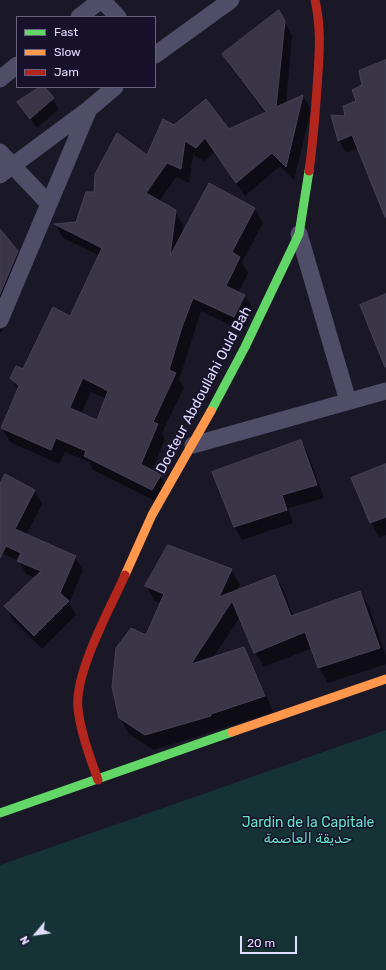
<!DOCTYPE html>
<meta charset="utf-8">
<style>
body{margin:0}
#map{position:relative;width:386px;height:970px;overflow:hidden;background:#1a1726;font-family:Rubik,sans-serif}
canvas{display:block}
.legend{position:absolute;left:16px;top:16px;width:140px;height:72px;box-sizing:border-box;background:#17112c;border:1px solid #686380;margin:0;padding:5px 7px;list-style:none;font-size:12px;color:#e2ddff}
.legend li{display:flex;align-items:center;gap:8px;height:20px}
.legend b{width:20px;border:1px solid #686380}
.north{position:absolute;left:16px;top:914px;width:40px;height:40px;-webkit-text-stroke:3px #17112c;paint-order:stroke;rotate:241deg;font-size:11px;font-weight:700;line-height:16px;text-align:center;color:#e2ddff}
.north::after{content:'';display:block;margin:auto;width:14px;height:18px;background:#e2ddff;clip-path:polygon(50% 0,100% 100%,50% 72%,0 100%)}
.scale{position:absolute;left:240px;top:936px;width:57px;height:18px;box-sizing:border-box;border:2px solid #e2ddff;border-top:0;padding-left:5px;font-size:12px;line-height:14px;white-space:nowrap;color:#e2ddff;-webkit-text-stroke:3px #17112c;paint-order:stroke}
</style>
<div id="map">
<canvas width="386" height="970"></canvas>
<ul class="legend">
<li><b style="height:5px;background:#63d668"></b>Fast</li>
<li><b style="height:5px;background:#ff974d"></b>Slow</li>
<li><b style="height:5px;background:#b3261e"></b>Jam</li>
</ul>
<div class="north">N</div>
<div class="scale">20 m</div>
</div>
<script>
const c = document.querySelector('canvas').getContext('2d');
c.lineJoin = 'round';
function fill(path, color) {
  c.fillStyle = color;
  c.fill(path, 'evenodd');
}
function stroke(path, color, width, dash) {
  c.strokeStyle = color;
  c.lineWidth = width;
  c.lineCap = dash ? 'butt' : 'round';
  c.setLineDash(dash || []);
  c.stroke(path);
}
function drawText(font, color, halo, rows, align = 'center') {
  c.font = font + ' Rubik,"Noto Naskh Arabic",sans-serif';
  c.lineWidth = 3;
  c.setLineDash([]);
  c.textBaseline = 'middle';
  c.strokeStyle = halo;
  c.fillStyle = color;
  for (const [text, x, y, turn = 0] of rows) {
    c.save();
    c.translate(x, y);
    c.rotate((+turn || 0) * Math.PI / 180);
    c.textAlign = isNaN(turn) ? turn : align;
    if (halo) c.strokeText(text, 0, 0);
    c.fillText(text, 0, 0);
    c.restore();
  }
}
fill(new Path2D(`
 M386 730V970H0V865Z`), '#153234');
fill(new Path2D(`
 M279 11 292 36 286 104 303 96 311 110 294 180 280 166 245 196 214 152 204 162 193 154 189 183 176 177 159 202 175 211 183 225 182 234 255 209 263 223 242 262 248 273 238 293 245 296 253 311 242 331 201 311 179 380 184 388 162 433 165 439 152 471 160 476 168 490 161 504 93 470 89 462 65 452 59 464 10 442 2 428 18 390 11 378 23 370 71 317 100 256 63 238 56 225 77 222 95 194 148 157 174 126 229 130 265 113 231 68 223 54ZM91 392 106 399 98 422 81 414Z
 M386 61V211L358 148 346 153 339 141 332 116 346 117 357 102 363 85Z
 M42 87H44L59 109 37 128 19 102Z
 M0 231 17 252 27 269 0 335Z
 M301 441 308 454 324 498 288 508 293 523 242 540 235 527Z
 M386 465V535L379 537 371 523 352 479Z
 M0 486 34 490 42 504 26 535 75 557 83 570 69 603 76 615 42 649 13 620 6 606 35 578 26 574 19 561 0 552Z
 M231 569 240 585 237 591 275 576 284 591 293 616 360 592 369 607 386 656V664L328 683 319 668 312 648 264 667 255 652 240 617 213 658 244 649 252 664 273 712 154 750 129 734 120 718 147 636 161 604 155 601 146 586Z`), '#0007');
const building = new Path2D(`
 M279 10 285 21 276 107 303 95 286 167 272 153 236 183 205 138 196 148 185 141 181 169 167 163 146 193 176 210 170 256 209 183 255 208 232 252 240 257 226 286 245 295 234 317 193 298 182 327 169 370 176 373 153 422 158 424 141 464 161 475 152 490 84 456 86 451 56 438 51 450 1 428 19 386 10 378 16 366 23 369 53 307 70 316 102 248 54 224 76 222 86 192H94L95 174 117 133 147 155 163 119 174 125 206 99 229 129 266 112 222 54ZM83 378 108 391 97 420 70 408Z
 M386 60V217H385L352 135 338 141 331 115 345 116 343 106 356 101 352 90 362 85 359 71Z
 M40 87H45L54 98 30 119 17 102Z
 M0 229 18 251 0 294Z
 M386 294V367H385L360 305Z
 M301 440 317 485 282 495 287 510 234 527 212 472Z
 M386 464V517L370 523 351 478Z
 M5 474 35 490 15 529 76 556 60 593 69 601 34 636 4 606 41 571 17 561 21 553 6 546 0 558V484Z
 M168 545 232 569 219 597 275 575 291 616 360 591 380 648 318 668 305 632 254 653 232 601 191 664 244 647 265 696 211 714V716L145 735 119 718 112 687 116 648 131 628 146 635 164 594 145 586Z`);
fill(building, '#3a3647');
stroke(building, '#474258', 1);
stroke(new Path2D(`
 M102 0 118 17
 M79 17 101 0
 M155 55 231 0
 M0 79 17 65
 M0 152 49 204
 M0 175 89 109 115 87
 M299 234 348 401
 M0 320 89 109
 M193 445 386 391`), '#4f4d67', 17);
stroke(new Path2D(`
 M211 411 245 347 299 234 309 171
 M0 813 232 732`), '#63d668', 9);
stroke(new Path2D(`
 M125 575 152 515 211 411
 M232 732 386 679`), '#ff974d', 9);
stroke(new Path2D(`
 M309 171C313 143 315 116 317 88 319 57 322 31 315 0
 M98 780C90 757 81 734 78 709 74 673 110 609 125 575`), '#b3261e', 9);
drawText('14px', '#e2ddff', '#17112c', [
 ["Docteur Abdoullahi Ould Bah",204,390,-62]
]);
drawText('14px', '#66e2c7', '#17112c', [
 ["Jardin de la Capitale",308,823],
 ["حديقة العاصمة",308,839]
]);
</script>
